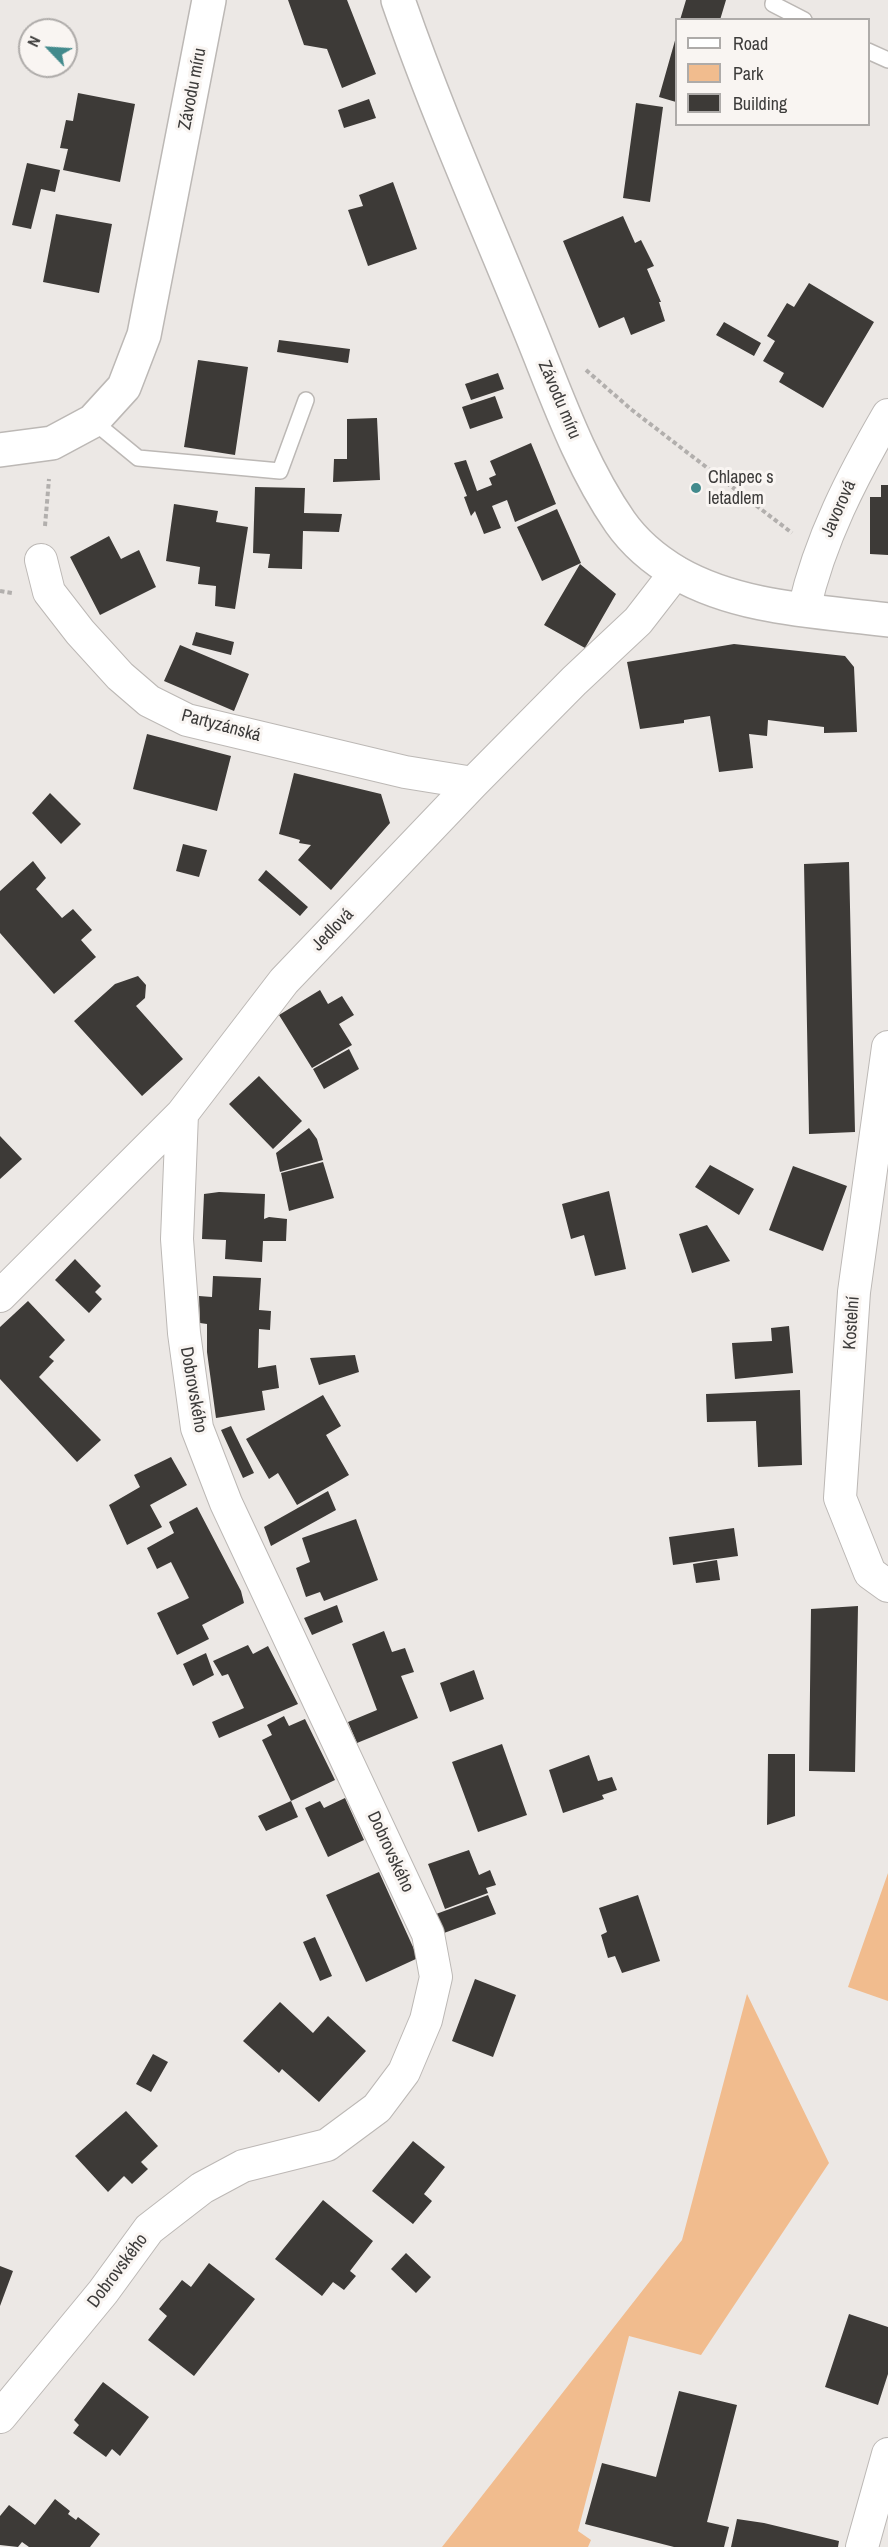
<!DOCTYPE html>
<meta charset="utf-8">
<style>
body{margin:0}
#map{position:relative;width:888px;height:2547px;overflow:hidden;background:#ece8e5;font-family:"Archivo Narrow",sans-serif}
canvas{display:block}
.legend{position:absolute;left:675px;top:18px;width:195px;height:108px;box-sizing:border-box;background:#f9f5f2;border:2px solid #aeaba9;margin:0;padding:8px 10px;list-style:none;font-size:18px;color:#3d3c3b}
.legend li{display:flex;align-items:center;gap:12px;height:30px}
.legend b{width:30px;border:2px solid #aeaba9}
.north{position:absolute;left:18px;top:18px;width:60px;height:60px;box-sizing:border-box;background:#f9f5f2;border:2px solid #aeaba9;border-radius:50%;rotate:295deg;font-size:16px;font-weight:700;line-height:24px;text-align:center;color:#3d3c3b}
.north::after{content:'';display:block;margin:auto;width:21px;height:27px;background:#428a8c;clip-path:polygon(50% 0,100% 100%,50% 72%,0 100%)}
</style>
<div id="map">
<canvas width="888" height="2547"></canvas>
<ul class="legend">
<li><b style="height:8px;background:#fff"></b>Road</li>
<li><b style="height:16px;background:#f1bc8e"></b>Park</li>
<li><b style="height:16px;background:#3d3a37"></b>Building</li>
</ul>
<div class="north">N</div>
</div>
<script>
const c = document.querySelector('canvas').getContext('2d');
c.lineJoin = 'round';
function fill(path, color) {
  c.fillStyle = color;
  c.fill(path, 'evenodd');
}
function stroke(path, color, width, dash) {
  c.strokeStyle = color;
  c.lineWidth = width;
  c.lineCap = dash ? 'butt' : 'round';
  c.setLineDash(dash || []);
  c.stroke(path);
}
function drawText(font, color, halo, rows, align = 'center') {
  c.font = font + ' "Archivo Narrow",sans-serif';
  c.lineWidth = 6;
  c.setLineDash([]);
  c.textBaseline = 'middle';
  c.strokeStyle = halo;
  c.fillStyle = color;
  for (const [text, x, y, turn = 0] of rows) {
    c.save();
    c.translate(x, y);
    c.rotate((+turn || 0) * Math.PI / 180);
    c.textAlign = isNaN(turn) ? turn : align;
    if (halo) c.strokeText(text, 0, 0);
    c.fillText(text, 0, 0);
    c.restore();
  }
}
fill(new Path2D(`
 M888 1873V2001L848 1987Z
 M747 1994 829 2163 701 2355 629 2336 578 2531 591 2540 588 2547H442L682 2240Z`), '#f1bc8e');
fill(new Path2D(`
 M288 0H347L376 74 342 88 327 49 304 45Z
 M686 0H726L720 20H680Z
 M676 37V102L659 97Z
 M78 93 135 104 120 182 63 170 68 149 60 148 66 120 73 121Z
 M369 99 376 118 344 128 338 110Z
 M636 103 663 107 650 202 623 198Z
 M27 163 60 170 55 192 41 189 31 229 12 225Z
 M393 182 417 249 368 266 348 210 363 206 359 195Z
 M56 214 112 224 99 293 43 282Z
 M623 216 635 243 641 240 654 266 647 269 661 302H659L665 321 631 335 624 317 599 328 563 241Z
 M809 283 874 322 823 408 779 382 784 373 763 361 775 341 767 336 787 303 794 307Z
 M724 322 761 343 754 356 716 335Z
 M279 340 350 349 348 363 277 352Z
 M198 360 248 367 235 455 184 447Z
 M498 373 504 389 471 400 465 384Z
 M495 396 503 418 470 429 462 407Z
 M377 418 380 480 333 482 334 459H347V419Z
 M531 443 556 504 515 522 507 500 492 506 501 528 484 534 475 511 471 516 464 497 467 496 454 463 466 460 477 491 492 485 489 478 496 475 490 461Z
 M881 485H888V555L870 554V497H881Z
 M255 487 305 488 304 513 342 514 339 532 303 531 302 569 268 568 270 554 253 553Z
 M174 504 218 511 216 522 248 527 235 609 215 606 216 586 198 584 200 567 166 561Z
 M557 509 581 563 542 581 517 527Z
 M109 536 121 559 139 550 156 587 100 615 70 557Z
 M580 564 616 594 585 648 544 625Z
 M196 632 234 642 231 655 192 645Z
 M734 644 845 656 854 667 857 732 824 733V727L768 720 767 736 749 734 753 768 719 772 710 716 684 720V723L640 729 627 662Z
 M180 645 249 674 234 711 164 681Z
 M147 734 231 756 217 811 133 789Z
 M294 773 381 794 390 823 331 890 298 860 311 845 299 843 300 840 279 834Z
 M50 793 81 824 61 844 32 813Z
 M183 844 207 850 199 877 176 871Z
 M33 861 46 878 36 889 62 918 73 909 92 930 81 940 96 957 54 994 0 933V891Z
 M849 862 855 1132 809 1134 804 864Z
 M266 870 308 907 300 916 258 880Z
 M138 976 146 985 145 998 136 1006 183 1059 142 1096 74 1021 115 984Z
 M320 990 328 1004 342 996 354 1015 339 1024 352 1045 312 1068 279 1015Z
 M349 1049 359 1069 324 1089 313 1069Z
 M259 1076 302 1121 273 1149 229 1104Z
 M309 1128 317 1139 323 1160 280 1172 276 1153Z
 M0 1136 22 1159 0 1179Z
 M323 1162 334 1198 289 1211 281 1173Z
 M710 1165 754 1189 739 1215 695 1187Z
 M793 1166 847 1186 823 1251 769 1230Z
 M609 1191 626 1269 595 1276 584 1235 571 1239 562 1204Z
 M219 1192 265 1194 264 1219 269 1217 287 1219 286 1241H263L262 1262 225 1259 226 1240 202 1239 204 1194Z
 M707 1225 730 1261 692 1273 679 1234Z
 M75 1259 101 1286 95 1292 102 1299 89 1313 55 1280Z
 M213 1276 261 1278 259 1310 271 1311 270 1330 259 1329 258 1368 276 1365 279 1388 262 1391 265 1410 216 1418 207 1352V1324L200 1323 199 1296 212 1297Z
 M28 1301 65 1340 49 1357 54 1361 39 1377 101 1440 77 1462 0 1379V1327Z
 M789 1326 793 1373 735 1379 732 1343 772 1341 771 1328Z
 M355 1355 359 1372 319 1385 310 1358Z
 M800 1390 802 1465 758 1467 756 1421 707 1422 706 1394Z
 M323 1395 341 1426 326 1435 349 1475 297 1505 278 1473 269 1479 246 1439Z
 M231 1426 254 1473 243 1478 221 1430Z
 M171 1457 187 1485 150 1505 162 1527 127 1545 109 1505 140 1487 134 1475Z
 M328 1491 336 1510 271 1546 264 1527Z
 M197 1507 241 1591 244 1603 202 1625 209 1639 177 1655 157 1613 189 1598 171 1562 157 1569 147 1548 174 1533 169 1522Z
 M356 1519 378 1580 324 1601 320 1592 306 1597 296 1568 310 1562 302 1538Z
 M734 1528 738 1556 673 1565 669 1537Z
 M717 1560 720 1580 696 1583 693 1564Z
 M337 1605 343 1622 312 1635 304 1618Z
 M858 1606 855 1772 809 1771 811 1609Z
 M384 1631 392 1652 405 1648 414 1672 401 1676 418 1718 357 1743 348 1722 377 1710 352 1644Z
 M248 1645 253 1654 268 1646 298 1704 219 1738 212 1722 244 1708 228 1674 222 1676 213 1661Z
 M206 1653 214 1675 193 1686 183 1664Z
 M474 1670 484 1699 450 1712 440 1683Z
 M284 1716 289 1726 305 1719 335 1780 291 1801 298 1817 266 1831 258 1816 291 1801 262 1740 272 1735 267 1725Z
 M502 1744 527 1815 478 1832 452 1762Z
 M768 1754H795V1816L767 1825Z
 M589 1755 598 1781 612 1777 617 1790 602 1795 604 1799 563 1813 549 1770Z
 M345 1798 364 1840 328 1857 305 1808 320 1801 324 1808Z
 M469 1850 479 1875 490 1870 496 1885 486 1888 488 1893 445 1909 428 1864Z
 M379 1872 418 1958 366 1982 326 1895Z
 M488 1895 496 1914 444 1933 436 1914Z
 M638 1895 660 1961 622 1973 615 1956 608 1958 601 1935 607 1932 599 1908Z
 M315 1937 332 1976 320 1981 303 1942Z
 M475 1979 516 1995 493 2057 452 2041Z
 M280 2002 313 2033 328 2016 366 2051 319 2102 282 2069 279 2073 243 2041Z
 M153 2054 168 2062 151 2092 136 2084Z
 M126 2111 158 2146 141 2162 148 2169 132 2184 124 2176 108 2192 75 2156Z
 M413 2141 445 2167 424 2194 432 2201 413 2224 372 2191Z
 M323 2200 373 2241 350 2271 356 2276 344 2290 333 2282 322 2296 275 2259Z
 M406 2253 431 2277 416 2293 391 2269Z
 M209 2263 255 2299 194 2376 148 2340 167 2316 159 2309 182 2280 191 2287Z
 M0 2266 13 2271 0 2306Z
 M849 2314 888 2327V2374L878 2405 825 2387Z
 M103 2382 149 2417 120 2456 112 2449 106 2457 73 2433 79 2425 74 2420Z
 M679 2391 737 2405 707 2522 729 2527 724 2547H674L585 2524 602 2463 656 2477Z
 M55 2499 70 2511 68 2514 76 2520 78 2517 100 2534 90 2547H29L22 2542 18 2547 0 2545V2516L9 2505 35 2525Z
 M737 2519 764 2523 839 2541 838 2547H731Z`), '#3d3a37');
const service = new Path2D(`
 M774 0 773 4 804 20
 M868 51 888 60
 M93 421 138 458 280 471 306 400`);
const minor = new Path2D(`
 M41 560 49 592 80 632 120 676 149 701 187 720 405 772 473 783
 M804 609C820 539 852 477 888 415
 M888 1047 854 1292 840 1498 870 1573 888 1586
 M0 1296 182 1114 284 981 473 783 574 681 638 621 676 572
 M0 2417 103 2292 149 2229 202 2188 243 2166 327 2145 377 2108 404 2072 426 2020 436 1977 428 1934 226 1503 197 1428 184 1333 177 1239 182 1114
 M862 2547 888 2454`);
const secondary = new Path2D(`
 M398 0C435 107 481 211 524 316 553 385 577 460 620 522 634 542 655 560 677 573 740 609 818 611 888 620
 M0 450 52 443 93 421 124 387 144 335 209 0`);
stroke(service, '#bcb8b5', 18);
stroke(minor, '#bcb8b5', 34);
stroke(secondary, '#bcb8b5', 36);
stroke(new Path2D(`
 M586 370 632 410 792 533
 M45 526 49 479
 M0 591 12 593`), '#b2afad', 4, [4.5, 3]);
stroke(service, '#fff', 15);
stroke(minor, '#fff', 32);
stroke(secondary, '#fff', 33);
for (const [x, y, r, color] of [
 [696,488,6,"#428a8c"]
]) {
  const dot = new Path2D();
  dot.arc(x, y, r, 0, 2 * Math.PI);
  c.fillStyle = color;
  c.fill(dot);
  stroke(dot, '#f9f5f2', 2);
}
drawText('18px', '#3d3c3b', '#f9f5f2', [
 ["Závodu míru",193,89,-79],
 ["Závodu míru",559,400,67],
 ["Javorová",839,509,-66],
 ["Partyzánská",221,726,15],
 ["Jedlová",333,930,-46],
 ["Kostelní",852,1323,-86],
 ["Dobrovského",193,1390,80],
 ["Dobrovského",390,1852,65],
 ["Dobrovského",118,2271,-53]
]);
drawText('18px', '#3d3c3b', '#f9f5f2', [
 ["Chlapec s",708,478],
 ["letadlem",708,499]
], 'left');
</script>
